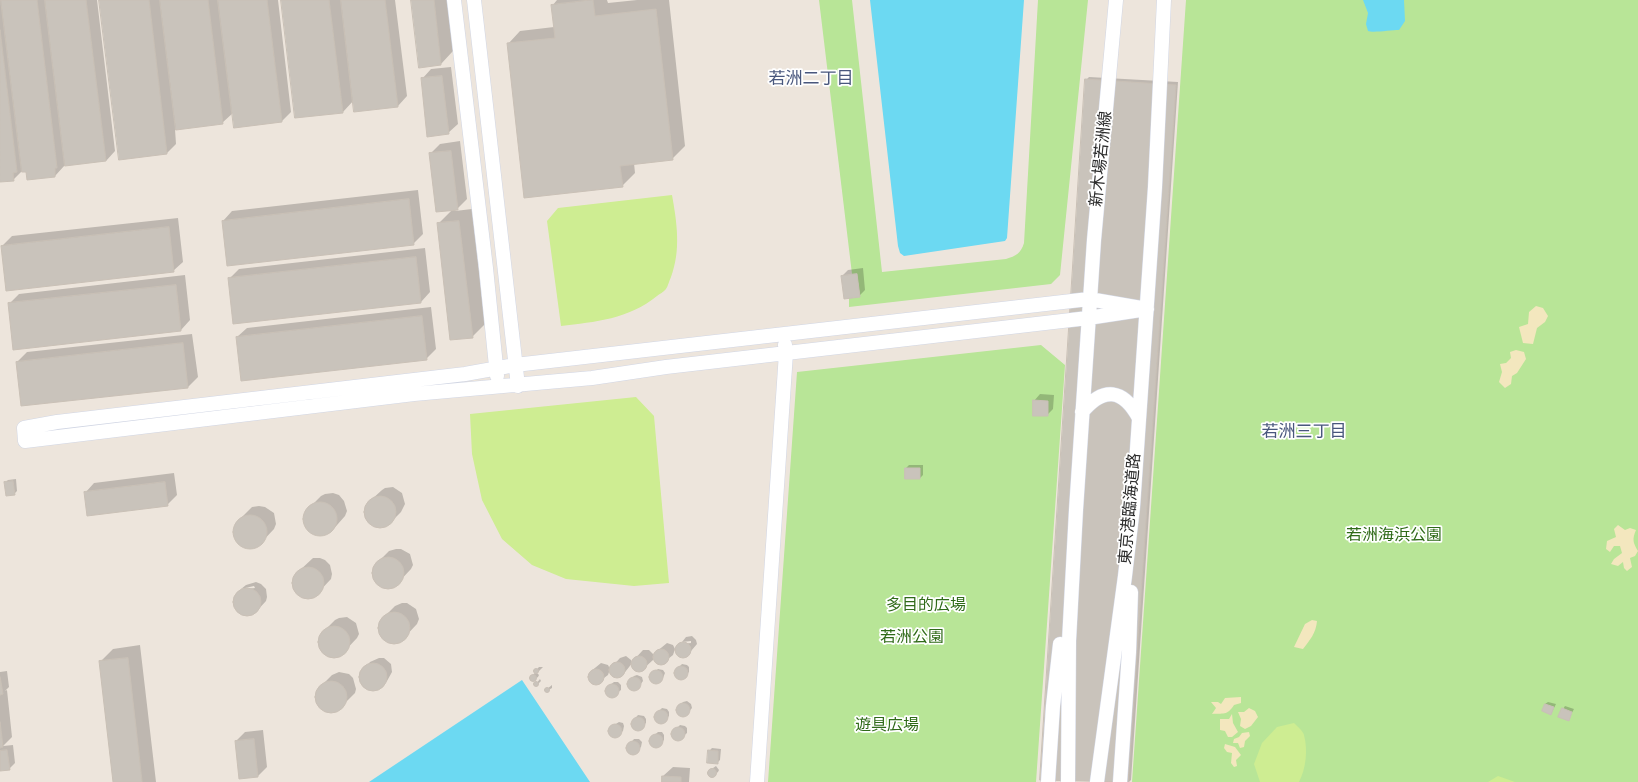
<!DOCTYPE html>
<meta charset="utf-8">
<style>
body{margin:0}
canvas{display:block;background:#ede5dc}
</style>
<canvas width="1638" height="782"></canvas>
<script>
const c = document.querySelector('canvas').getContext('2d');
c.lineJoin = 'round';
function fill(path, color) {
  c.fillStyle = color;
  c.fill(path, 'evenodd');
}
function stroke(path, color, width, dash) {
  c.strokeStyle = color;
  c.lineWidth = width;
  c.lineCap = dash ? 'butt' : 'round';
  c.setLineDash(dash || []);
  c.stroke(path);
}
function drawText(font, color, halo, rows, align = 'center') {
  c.font = font + ' Jost,"Noto Sans JP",sans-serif';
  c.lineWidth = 3.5;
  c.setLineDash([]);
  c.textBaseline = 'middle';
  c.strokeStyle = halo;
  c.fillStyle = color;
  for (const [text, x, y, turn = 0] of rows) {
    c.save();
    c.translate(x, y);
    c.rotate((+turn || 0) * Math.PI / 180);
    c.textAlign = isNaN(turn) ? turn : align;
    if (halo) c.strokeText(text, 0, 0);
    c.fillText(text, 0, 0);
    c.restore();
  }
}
fill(new Path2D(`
 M819 0H852L882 272 1006 259C1016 256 1021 253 1024 243L1038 0H1088L1060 275 1051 284 849 307V298L860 297 857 274H852Z
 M1186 0H1638V782H1132Z
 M1041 345 1065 365 1036 782H768L797 372Z`), '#b8e597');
fill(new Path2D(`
 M1536 306 1543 308 1548 316 1545 322 1537 328 1533 344 1523 343 1519 327 1528 324 1529 312Z
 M1516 350 1524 352 1526 359 1517 373 1512 376 1511 384 1505 388 1499 382 1502 372 1500 364 1506 363 1511 358 1510 352Z
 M1618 525 1625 530 1630 528 1636 530C1632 539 1633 543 1638 551L1635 556 1630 558 1632 567 1627 571 1624 568 1623 562 1618 566 1611 564 1614 559 1622 553 1620 546H1614L1610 552 1606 549 1607 541 1616 537 1614 529Z
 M1312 620 1317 621C1316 633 1310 640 1303 649L1294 647 1305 624Z
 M1241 697V703L1234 705C1227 716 1223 713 1212 714L1216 708 1211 702H1218L1221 704 1225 698Z
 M1249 708 1255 711 1258 717 1251 726 1245 729 1240 726 1241 719 1238 712H1244Z
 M1232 714 1233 723 1238 732 1232 737H1228L1225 731 1220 730V719H1229Z
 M1249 732 1250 736 1245 741 1244 747 1240 748 1238 743H1233L1234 739 1239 737 1242 733Z
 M1225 744 1235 747 1241 755 1236 760 1237 766 1234 767 1231 763 1232 753 1227 752 1224 748Z`), '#f3e7be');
fill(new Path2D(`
 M672 195C677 223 681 250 671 277 669 281 668 286 666 289 664 292 659 294 657 296 629 319 595 322 561 326L547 221 558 208Z
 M636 397 654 416 669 583 634 586 566 579 532 565 502 539 482 500 472 454 470 414Z
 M1294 723C1298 727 1303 731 1304 735 1308 750 1306 769 1299 782H1260L1254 764 1262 743 1277 727Z
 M1498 776 1515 782H1488Z`), '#ceed92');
fill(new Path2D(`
 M870 0H1024L1007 238 1005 241 904 256 900 253 898 246Z
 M1363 0H1404L1405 21 1399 30C1391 30 1373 33 1368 31L1366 24 1368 13Z
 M522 680 590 782H369Z`), '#6cd9f2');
fill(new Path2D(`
 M0 0H97L115 151 106 161 65 165 55 176 27 171H22L13 180 0 181Z
 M100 0H278L291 112 282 121 233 113 222 123 175 129 176 144 167 153Z
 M282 0H395L407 96 398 106 354 100 343 112Z
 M412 0H448L453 51 441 64Z
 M557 0H607L608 3 637 0H669L685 146 672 159 634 163 635 173 622 186 508 44 520 31 554 27 552 6Z
 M451 67 458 124 448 133 422 79 431 69Z
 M1089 77 1178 82 1131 780 1129 782 1041 779 1086 80Z
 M460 141 467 199 455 211 472 209 485 324 472 337 438 224 453 209 430 154 440 144Z
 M418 190 423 234 413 244 223 221 232 211Z
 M178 218 183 262 173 271 2 246 12 236Z
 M425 248 430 292 421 302 229 279 239 269Z
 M863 268 865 290 859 296 842 276 848 270Z
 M185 275 190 320 181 330 9 304 19 294Z
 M431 307 436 349 426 359 237 337 247 328Z
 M192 334 198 377 188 387 22 405 17 362 27 352Z
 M1040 394 1054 395 1053 409 1047 415 1034 401Z
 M909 465H923V475L920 478H906V468Z
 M174 473 177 495 167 505 85 493 94 483Z
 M16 479 17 491 14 494 5 483 8 480Z
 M393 487 402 493 405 504 401 512 391 522 383 526H377L368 521 366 516V509L371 500 382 490 385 488Z
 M333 493 339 495 344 501 347 511 345 516 330 533 319 535 312 533 307 529 305 523V516L311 506 321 496 325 494Z
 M259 506 265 507 274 513 276 524 274 529 259 545 253 548 246 547 236 541 234 536V528L236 523 252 507Z
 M396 549H401L410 554 413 565 411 569 396 585 386 588 376 582 374 577V570L379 561 389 551Z
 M313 558H320L325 560 330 565 332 574 331 579 316 595 306 597 300 595 296 591 293 586V579L299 571Z
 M256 582 261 584 266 589 267 597 266 601 255 613 250 615H244L235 609 234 599 240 590 255 588 254 586 241 589 246 585Z
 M402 603H407L416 609 419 619 417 624 402 640 393 642 387 640 382 636 380 631V624L385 616 395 606Z
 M347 617 356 623 359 634 357 638 342 654 332 656 327 654 320 645V639L325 630 335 620 339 618Z
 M692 636 696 640 697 644 686 657H680L677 654 676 649 681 642V644L691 643V641L682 642 686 637Z
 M667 643 673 645 675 649 673 655 662 664 656 662 654 657 656 652Z
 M140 645 156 782H114L100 662 113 649Z
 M643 650H649L653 654V660L642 670 638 671 633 667V662L622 676 617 677 612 675 610 669 620 658 626 656 631 660V663Z
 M379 658H384L391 664 392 672 387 681 380 688 370 690 361 683 360 674 370 662Z
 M601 663 608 665 610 669 608 675 596 684 591 683 589 678 590 672Z
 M682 664 687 665 689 667V672L683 678H679L675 674 676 670Z
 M539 667H543L537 673 539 675 538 677 532 681 530 677 536 672H535L536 670Z
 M658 669 663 670 665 673 663 678 656 683 652 682 650 678 652 674Z
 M7 671 9 687 5 691 7 690 12 737 3 746 13 745 15 763 9 769 0 770V672Z
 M339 672 349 674 353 678 356 689 355 693 339 709 330 711 324 709 317 700V694L322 685 332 675Z
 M637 675 642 677 643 681 638 688 634 689 630 687 629 682 634 676Z
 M540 679 541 681 536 686 535 685Z
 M614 682H618L621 685V690L613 696 609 695 607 692V687Z
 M552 685V688L547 691V689Z
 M687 701 691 704 692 708 686 715 681 716 678 714 677 709 683 702Z
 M1548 702 1556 704 1551 714 1545 704Z
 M1565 706 1574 709 1568 720 1563 709Z
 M662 708 667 709 669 712V716L662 723 658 722 655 718 656 714Z
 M638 715 644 716 646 719V723L639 729H635L632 725V722Z
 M619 722 623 723 624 726 623 731 616 736 612 735 610 731 611 727Z
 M680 725 685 726 687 728V733L680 739H675L673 735 674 731Z
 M263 730 267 767 258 776 236 741 245 732Z
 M658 732H662L664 735V740L658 746 653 745 650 742 651 738Z
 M634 739H639L642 742 641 747 634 753 630 752 627 749 628 746Z
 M712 748 721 749 720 760 717 763 709 751Z
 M716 766 719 770 718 772 713 776H710L709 773 710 770Z
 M673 767 690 768 689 782H663V776Z`), '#0003');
const building = new Path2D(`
 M1 0H37L57 168H55V177L27 180 26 172H22Z
 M45 0H86L106 161 65 166Z
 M99 0H149L167 154 119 160Z
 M160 0H208L223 124 176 130Z
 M218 0H267L282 122 234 128Z
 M281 0H329L343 113 295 118Z
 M341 0H385L398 107 354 112Z
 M411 0H434L441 65 419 68Z
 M593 0 595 16 656 9 673 160 620 166 623 187 524 198 507 43 555 38 551 5Z
 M0 30 17 172 13 173 14 181 0 182Z
 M442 76 449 134 427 137 421 78Z
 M1085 79 1176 85 1128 782 1040 780Z
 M451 151 458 210 436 212 429 153Z
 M409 199 414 245 227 266 222 221Z
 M459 221 473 338 450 340 437 223Z
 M169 227 174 272 6 291 1 246Z
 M416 257 421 303 233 324 228 278Z
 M857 274 860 297 844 299 841 276Z
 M176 285 181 331 13 350 8 303Z
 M422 316 427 360 241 381 236 337Z
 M183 343 188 388 21 406 16 362Z
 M1033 400 1048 401V416H1033Z
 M905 468H920V479H905Z
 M13 481 15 495 6 496 4 482Z
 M165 482 168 506 87 516 84 492Z
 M364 512a16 16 0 1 1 32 0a16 16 0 1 1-32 0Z
 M303 519a17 17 0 1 1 34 0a17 17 0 1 1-34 0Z
 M233 532a17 17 0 1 1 34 0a17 17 0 1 1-34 0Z
 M372 573a16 16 0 1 1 32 0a16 16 0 1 1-32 0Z
 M292 583a16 16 0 1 1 32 0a16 16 0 1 1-32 0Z
 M233 602a14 14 0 1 1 28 0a14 14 0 1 1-28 0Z
 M378 628a16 16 0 1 1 32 0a16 16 0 1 1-32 0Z
 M318 642a16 16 0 1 1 32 0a16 16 0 1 1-32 0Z
 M675 650a8 8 0 1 1 16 0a8 8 0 1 1-16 0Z
 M653 657a8 8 0 1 1 16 0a8 8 0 1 1-16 0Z
 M631 664a8 8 0 1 1 16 0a8 8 0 1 1-16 0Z
 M128 658 138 745 142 782H113L99 661Z
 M609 670a8 8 0 1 1 16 0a8 8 0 1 1-16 0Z
 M359 677a14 14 0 1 1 28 0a14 14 0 1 1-28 0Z
 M674 673a7 7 0 1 1 14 0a7 7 0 1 1-14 0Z
 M533.5 671a2.5 2.5 0 1 1 5 0a2.5 2.5 0 1 1-5 0Z
 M588 677a8 8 0 1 1 16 0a8 8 0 1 1-16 0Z
 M649 677a7 7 0 1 1 14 0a7 7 0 1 1-14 0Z
 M529.5 678a3.5 3.5 0 1 1 7 0a3.5 3.5 0 1 1-7 0Z
 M0 677 3 694 0 695Z
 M627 684a7 7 0 1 1 14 0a7 7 0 1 1-14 0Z
 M533.5 684a2.5 2.5 0 1 1 5 0a2.5 2.5 0 1 1-5 0Z
 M315 697a16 16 0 1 1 32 0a16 16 0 1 1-32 0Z
 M605 691a7 7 0 1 1 14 0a7 7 0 1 1-14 0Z
 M544.5 690a2.5 2.5 0 1 1 5 0a2.5 2.5 0 1 1-5 0Z
 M676 710a7 7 0 1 1 14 0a7 7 0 1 1-14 0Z
 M1545 704 1554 707 1551 715 1542 711Z
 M1562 708 1572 712 1569 721 1558 717Z
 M654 717a7 7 0 1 1 14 0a7 7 0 1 1-14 0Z
 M631 724a7 7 0 1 1 14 0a7 7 0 1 1-14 0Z
 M0 722 3 747 0 748Z
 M608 731a7 7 0 1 1 14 0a7 7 0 1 1-14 0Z
 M671 734a7 7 0 1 1 14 0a7 7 0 1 1-14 0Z
 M649 741a7 7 0 1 1 14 0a7 7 0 1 1-14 0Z
 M254 739 258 777 239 779 235 741Z
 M626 748a7 7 0 1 1 14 0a7 7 0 1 1-14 0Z
 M7 750 10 770 0 771V751Z
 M708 750 718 751V764L707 763Z
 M707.5 773a4.5 4.5 0 1 1 9 0a4.5 4.5 0 1 1-9 0Z
 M662 776 681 777V782H662Z`);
fill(building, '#c9c3bb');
stroke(building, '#c9c0b6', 1);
const minor = new Path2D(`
 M454 0 486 268 497 376
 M474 0 518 386
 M1089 299 1147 309 1088 318 666 367 592 378 414 394 25 441 24 428 57 422 465 374 515 365Z
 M1082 412C1104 386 1123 389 1139 418
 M757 782 786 353 785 345
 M1048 782 1053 706 1060 644
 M1068 782 1069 641 1076 510 1094 240 1116 0
 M1097 782 1125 576 1133 507 1155 187 1164 0
 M1120 782 1129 652 1131 592`);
stroke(minor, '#d1d6e4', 15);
stroke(minor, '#fff', 14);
drawText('16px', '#2b2b2b', '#fff', [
 ["新木場若洲線",1102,159,-84],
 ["東京港臨海道路",1131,509,-85]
]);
drawText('16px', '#2f6a18', '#fff', [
 ["若洲海浜公園",1394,536],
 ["多目的広場",926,606],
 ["若洲公園",912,638],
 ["遊具広場",887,726]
]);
drawText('17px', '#49577d', '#fff', [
 ["若洲二丁目",811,80],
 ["若洲三丁目",1304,433]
]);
</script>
